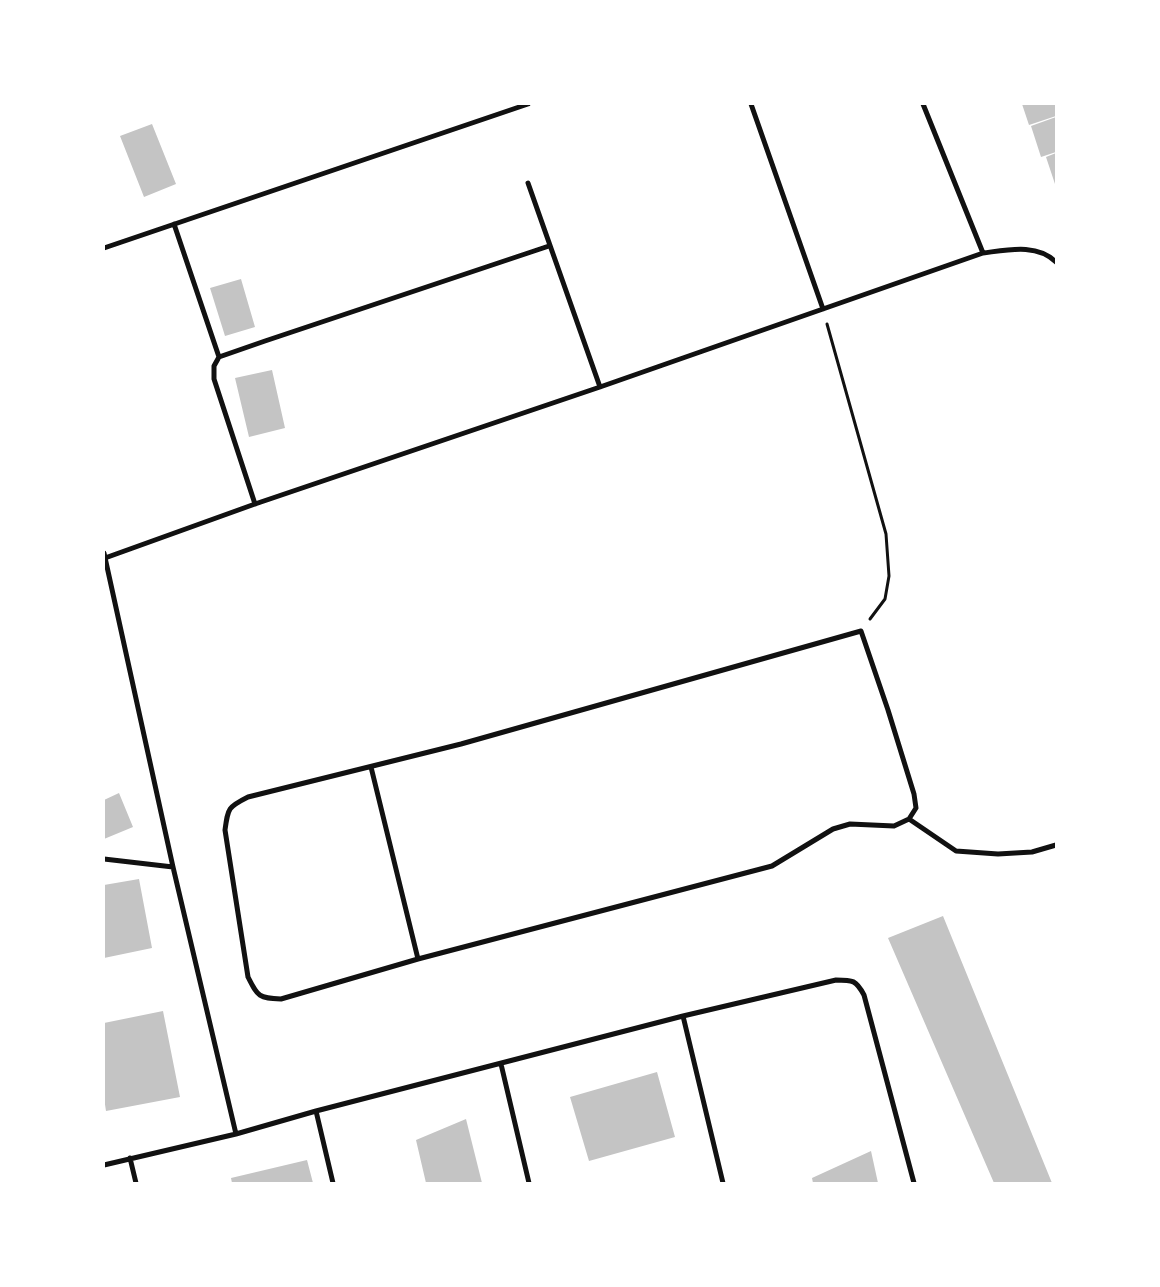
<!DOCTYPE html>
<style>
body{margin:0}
#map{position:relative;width:1160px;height:1287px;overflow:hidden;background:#fff;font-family:"DM Sans",sans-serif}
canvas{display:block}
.frame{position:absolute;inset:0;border:105px solid #fff;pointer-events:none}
</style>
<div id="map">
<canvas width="1160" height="1287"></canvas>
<div class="frame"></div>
</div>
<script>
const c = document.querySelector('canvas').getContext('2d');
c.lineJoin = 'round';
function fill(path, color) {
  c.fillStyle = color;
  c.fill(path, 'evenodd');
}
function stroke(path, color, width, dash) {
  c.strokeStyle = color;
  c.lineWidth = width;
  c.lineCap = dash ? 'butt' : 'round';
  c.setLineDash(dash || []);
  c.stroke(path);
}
fill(new Path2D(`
 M1022 104H1056V116L1029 125Z
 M1056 117V152L1041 157 1031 126Z
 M152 124 176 184 144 197 120 136Z
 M1056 153V187L1046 157Z
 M241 279 255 327 225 336 210 288Z
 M272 370 285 428 249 437 235 378Z
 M119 793 133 827 104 839V800Z
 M139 879 152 948 104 958V885Z
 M943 916 1052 1183H994L888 938Z
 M163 1011 180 1097 106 1111 104 1098V1023Z
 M657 1072 675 1137 589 1161 570 1097Z
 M466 1119 482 1183H426L416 1140Z
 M871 1151 878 1183H813L812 1178Z
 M307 1160 313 1183H232L231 1178Z`), '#c4c4c4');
stroke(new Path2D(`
 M827 324 886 534 889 576 885 599 870 619`), '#111', 3);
stroke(new Path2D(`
 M751 104 823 309
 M923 104 983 253
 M528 183 600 387
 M174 224 219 357
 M104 248 528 104
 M255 504 214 379V366L219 357 265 341 549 246
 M104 553 173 867 236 1134
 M105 558 255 504 600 387 983 253C1007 250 1037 243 1056 262
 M861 631 888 710 914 794 916 808 909 819 894 826 850 824 833 829 772 866 418 959 281 999C259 998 258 997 248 977L225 830C228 808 228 807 248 797L461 744Z
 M371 767 418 959
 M909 819 956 851 998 854 1032 852 1056 845
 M104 859 173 867
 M683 1016 723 1183
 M501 1064 529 1183
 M316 1111 333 1183
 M130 1158 136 1183
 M104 1165 236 1134 316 1111 683 1016 836 980C853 980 856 980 864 995L914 1183`), '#111', 5);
</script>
